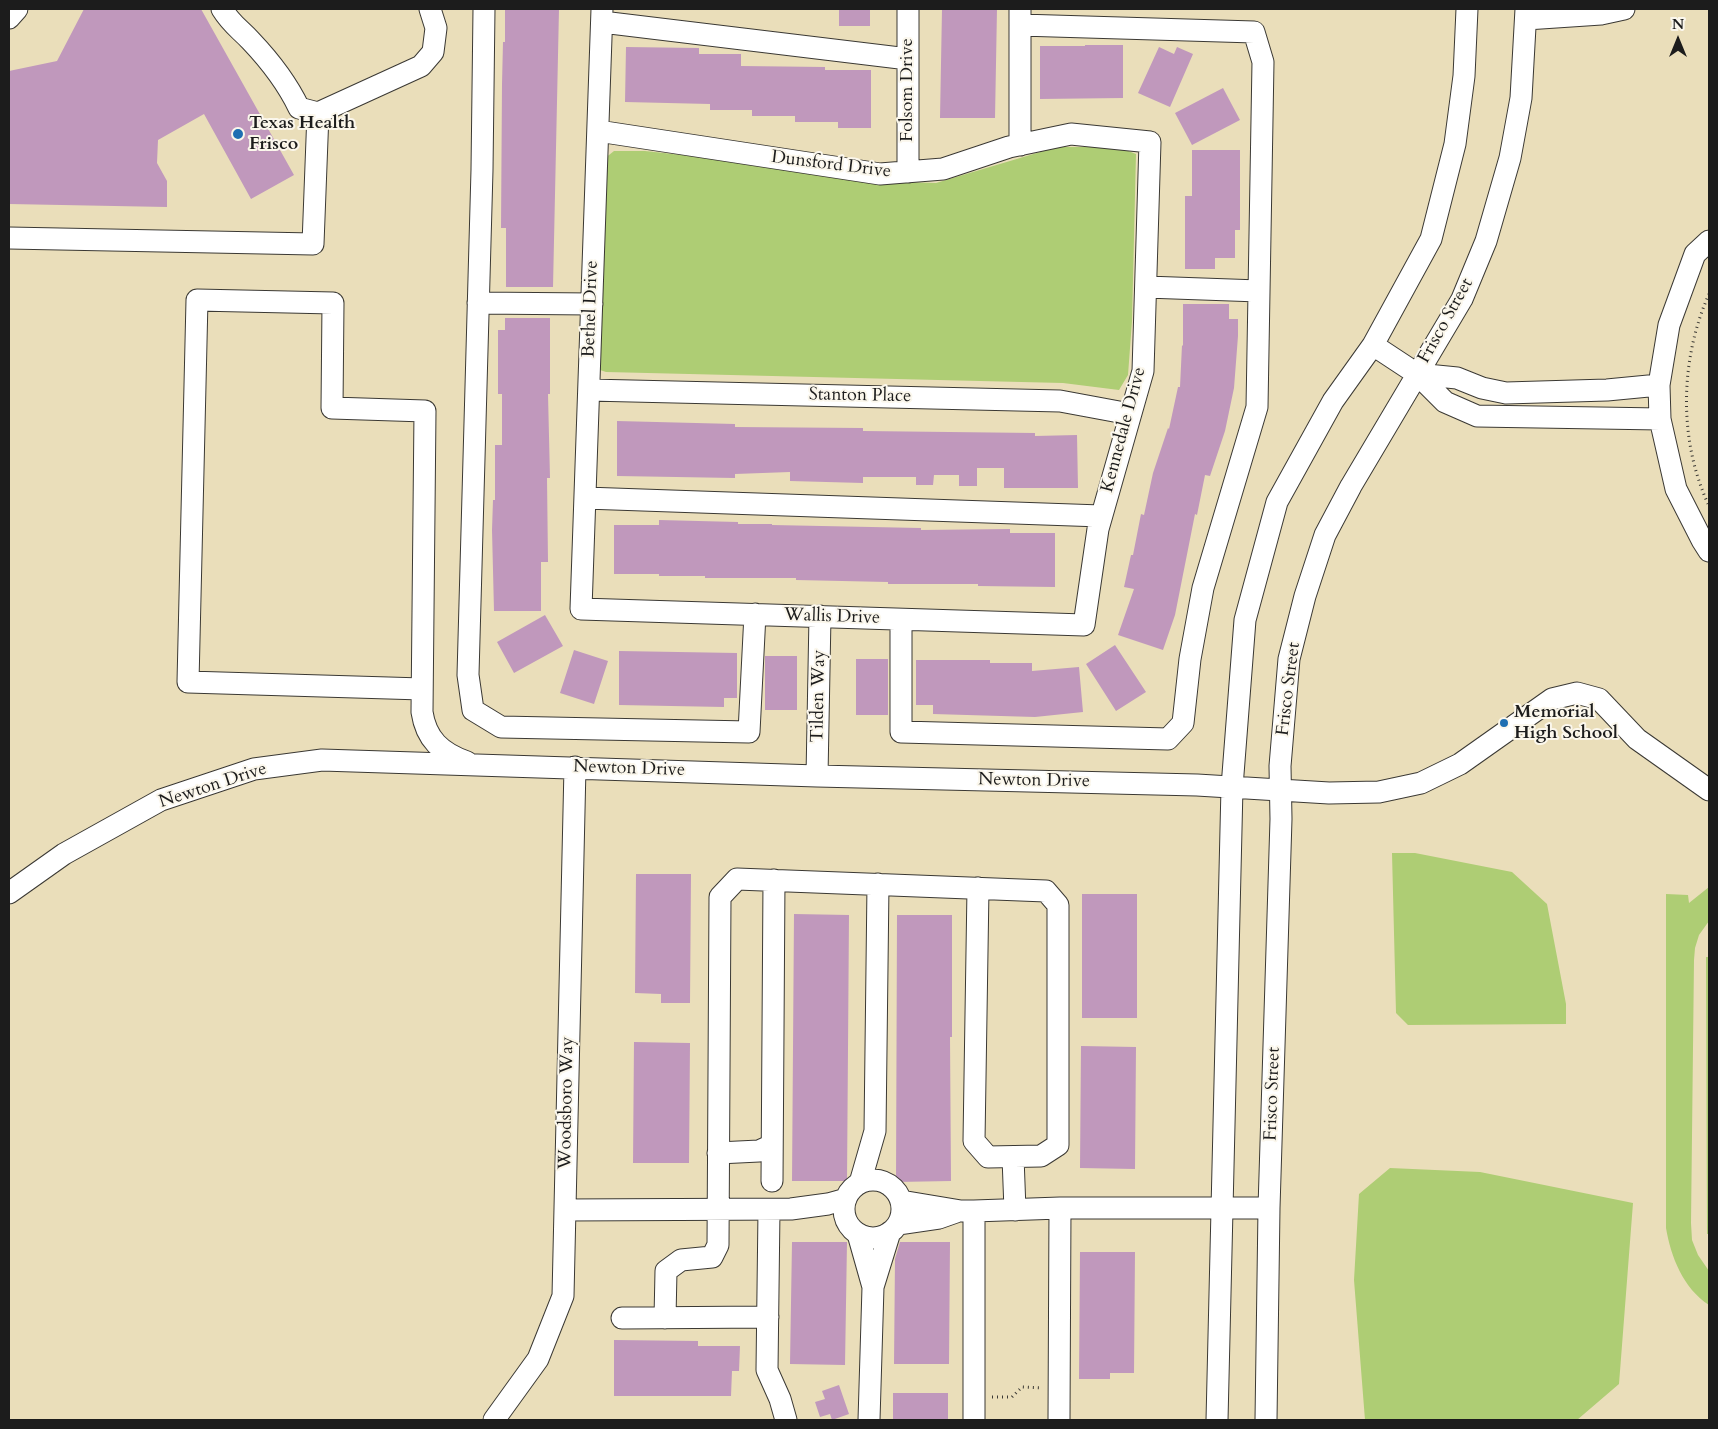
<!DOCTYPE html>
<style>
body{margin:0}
#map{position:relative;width:1718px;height:1429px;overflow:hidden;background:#eadeba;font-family:Cardo,serif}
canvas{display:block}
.frame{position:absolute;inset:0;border:10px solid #1c1c1c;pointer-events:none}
.north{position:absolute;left:1653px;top:15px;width:50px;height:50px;-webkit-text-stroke:4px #fbf7ec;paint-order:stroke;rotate:0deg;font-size:14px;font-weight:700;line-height:20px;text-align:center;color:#1c1c1c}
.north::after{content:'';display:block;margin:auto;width:18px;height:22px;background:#1c1c1c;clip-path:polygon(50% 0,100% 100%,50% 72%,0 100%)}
</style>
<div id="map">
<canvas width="1718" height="1429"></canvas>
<div class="frame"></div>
<div class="north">N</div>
</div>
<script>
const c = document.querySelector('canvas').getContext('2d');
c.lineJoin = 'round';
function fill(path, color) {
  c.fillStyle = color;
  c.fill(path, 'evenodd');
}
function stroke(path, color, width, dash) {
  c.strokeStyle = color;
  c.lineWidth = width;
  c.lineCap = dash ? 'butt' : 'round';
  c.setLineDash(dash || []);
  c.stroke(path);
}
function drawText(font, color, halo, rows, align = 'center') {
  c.font = font + ' Cardo,serif';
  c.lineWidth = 4;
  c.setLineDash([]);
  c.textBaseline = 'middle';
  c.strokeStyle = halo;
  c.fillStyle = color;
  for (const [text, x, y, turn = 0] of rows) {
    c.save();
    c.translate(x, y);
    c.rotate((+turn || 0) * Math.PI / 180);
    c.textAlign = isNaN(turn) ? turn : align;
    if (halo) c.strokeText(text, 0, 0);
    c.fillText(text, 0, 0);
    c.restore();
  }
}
fill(new Path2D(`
 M1057 147H1118L1136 154 1132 321 1128 375 1119 390 1063 383 606 372 600 370 604 159 614 151H645L701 157 863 181 936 183Z
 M1392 853H1415L1512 872 1547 904 1566 1004V1024L1408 1025 1396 1013Z
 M1709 887V921L1699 935 1695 948 1694 960 1691 1223 1692 1240 1698 1255 1709 1271V1305C1683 1288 1671 1257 1666 1228V894L1688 895 1689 903Z
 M1706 957H1709V1234H1707Z
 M1390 1168 1480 1172 1633 1203 1619 1384 1577 1420H1365L1354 1280 1359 1194Z`), '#aecd74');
fill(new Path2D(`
 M84 9H201L294 175 251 199 204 114 158 140 157 163 167 181V207L9 204V71L57 61Z
 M505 9H559L553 287H506V228H501L502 84 503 42H505Z
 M839 9H870V26H839Z
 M942 9H997L995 118H940Z
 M1085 45H1123V98L1040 99V46H1085Z
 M626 47 699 48V54H741V66L825 67V70H871V128H838V122H795V116H752V110H710V104L625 102Z
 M1159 47 1174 54 1177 47 1193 54 1170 107 1138 93Z
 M1223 88 1240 120 1192 145 1175 113Z
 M1192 150H1240V230H1235V258H1215V269H1185V196H1192Z
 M1183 304H1229V319H1238V336L1234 388 1225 431 1210 476 1205 475 1197 515 1195 514 1175 615 1163 650 1118 635 1134 589 1124 587 1131 555H1133L1141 514 1144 515 1153 473 1168 428 1169 429 1178 387H1180L1182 345 1183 346Z
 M505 318H550V394H548L550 478H547L548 562H541V611H494L492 530 493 500H495V445H502V394H498V330H505Z
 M617 421 735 424V427L863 428V431L1035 433V436L1077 435 1078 488H1004V468H977V486H959V475H934L933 485H916V477H863V483L790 481V472L735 474V478L617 476Z
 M659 520 738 522V524H772V525L921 528V530L1010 529V533H1055V587L978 586V584H888V582L796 580V578H705V576H659V574H614V525H659Z
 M545 615 563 646 514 673 497 642Z
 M1115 645 1146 692 1116 711 1086 664Z
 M574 650 608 661 594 704 560 693Z
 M619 651 737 653V698H724V707L619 705Z
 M765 656H797V710H765Z
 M856 659H888V715H856Z
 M916 660H990V663H1032V671L1079 667 1083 712 1035 717 933 714V705H916Z
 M636 874H691L690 1003H661V994L635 993Z
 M1082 894H1137V1018H1082Z
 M794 914 849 915 847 1181H792Z
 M897 915H952V1037H950L951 1181 896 1182Z
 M634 1042 690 1043 689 1163H633Z
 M1081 1046 1136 1047 1135 1169 1080 1168Z
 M792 1242H847L845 1365 790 1364Z
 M900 1242H950L949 1364H894L895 1259Z
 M1080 1252H1135L1134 1373H1110V1379H1079Z
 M614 1340 698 1341V1346H740L739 1371H732L731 1396H614Z
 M839 1385 849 1414 832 1420 830 1414 820 1417 815 1402 825 1399 822 1391Z
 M893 1393H948V1420H893Z`), '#c098bc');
const minor = new Path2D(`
 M222 9C232 25 239 28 251 41 270 61 287 83 299 108L318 113 421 66 433 52 436 28 430 9
 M484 9 482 170 468 675 473 710 501 727 749 732 755 614
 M9 18 17 9
 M1526 19 1601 14 1624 9
 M602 22 908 59
 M598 131 880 174 943 169 1009 147 1071 134 1150 142 1143 371 1098 529 1084 625 581 609 602 9
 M1020 145V9
 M908 172V9
 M9 238 313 244 318 113
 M1709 241 1695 254 1669 325 1659 385 1660 419 1676 489 1702 540 1709 551
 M1146 287 1259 291
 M478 303 592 304
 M1373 345 1417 374 1445 402 1477 416 1660 419
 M1417 374 1457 378 1482 388 1506 393 1607 390 1659 385
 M589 390 1060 401 1130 414
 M585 498 1101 516
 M901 621V732L1168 739 1183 723 1190 659 1203 588 1257 407 1263 62 1254 32 1020 25
 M422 689 188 682 197 300 333 303 332 408 425 411 422 712C426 739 441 753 467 762
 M817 776 820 616
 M9 893 64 854 161 800 254 769 322 760 817 776 1197 785 1329 793 1379 792 1421 783 1460 764 1552 699 1577 693 1599 699 1637 739 1709 790
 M718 1153 759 1151 772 1145
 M1013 1157 1015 1210
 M844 1209a29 29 0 1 1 58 0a29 29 0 1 1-58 0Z
 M772 1181 774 880
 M860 1183 875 1131 878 884
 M901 1201 961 1211H974L1060 1208H1269
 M565 1210 791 1209 828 1204 846 1199
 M769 1210 767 1370 780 1399 786 1420
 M974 1211V1420
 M898 1224 939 1218 956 1212
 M858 1234 873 1287
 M622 1318 768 1317
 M665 1318 666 1271 681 1260 712 1257 718 1245 720 897 737 879 1046 891 1058 905V1145L1041 1156 988 1157 974 1141 978 888
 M494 1420 538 1359 563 1296 575 767
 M869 1420 873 1287 890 1232
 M1059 1420 1060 1208
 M1217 1420 1232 787 1245 620 1277 502 1333 401 1373 345 1431 239 1455 144 1464 76 1467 9
 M1266 1420 1269 1208 1281 819 1280 766 1289 659 1305 596 1325 535 1351 486 1462 299 1486 241 1510 158 1521 98 1526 9`);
stroke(minor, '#3b3934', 23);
stroke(new Path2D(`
 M1709 294C1680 359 1678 440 1709 506
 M992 1397H1012L1022 1387 1042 1388`), '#3b3934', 3, [1, 4]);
stroke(minor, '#fff', 21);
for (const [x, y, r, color] of [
 [238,134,6,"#1f6fb2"],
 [1504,723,5,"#1f6fb2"]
]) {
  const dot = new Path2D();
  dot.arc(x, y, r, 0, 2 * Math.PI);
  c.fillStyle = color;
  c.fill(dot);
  stroke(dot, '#fbf7ec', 2);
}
drawText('18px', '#1c1c1c', '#fbf7ec', [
 ["Folsom Drive",908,90,-90],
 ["Dunsford Drive",831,165,7],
 ["Bethel Drive",591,309,-88],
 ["Frisco Street",1446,321,-61],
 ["Stanton Place",860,396,1],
 ["Kennedale Drive",1124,430,-75],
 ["Wallis Drive",832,617,2],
 ["Frisco Street",1289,689,-83],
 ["Tilden Way",819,696,-89],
 ["Newton Drive",629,769,2],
 ["Newton Drive",1034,781,1],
 ["Newton Drive",213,786,-18],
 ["Frisco Street",1273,1094,-88],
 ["Woodsboro Way",567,1103,-89]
]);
drawText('bold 18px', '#1c1c1c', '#fbf7ec', [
 ["Texas Health",249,124],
 ["Frisco",249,145],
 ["Memorial",1514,713],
 ["High School",1514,734]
], 'left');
</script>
